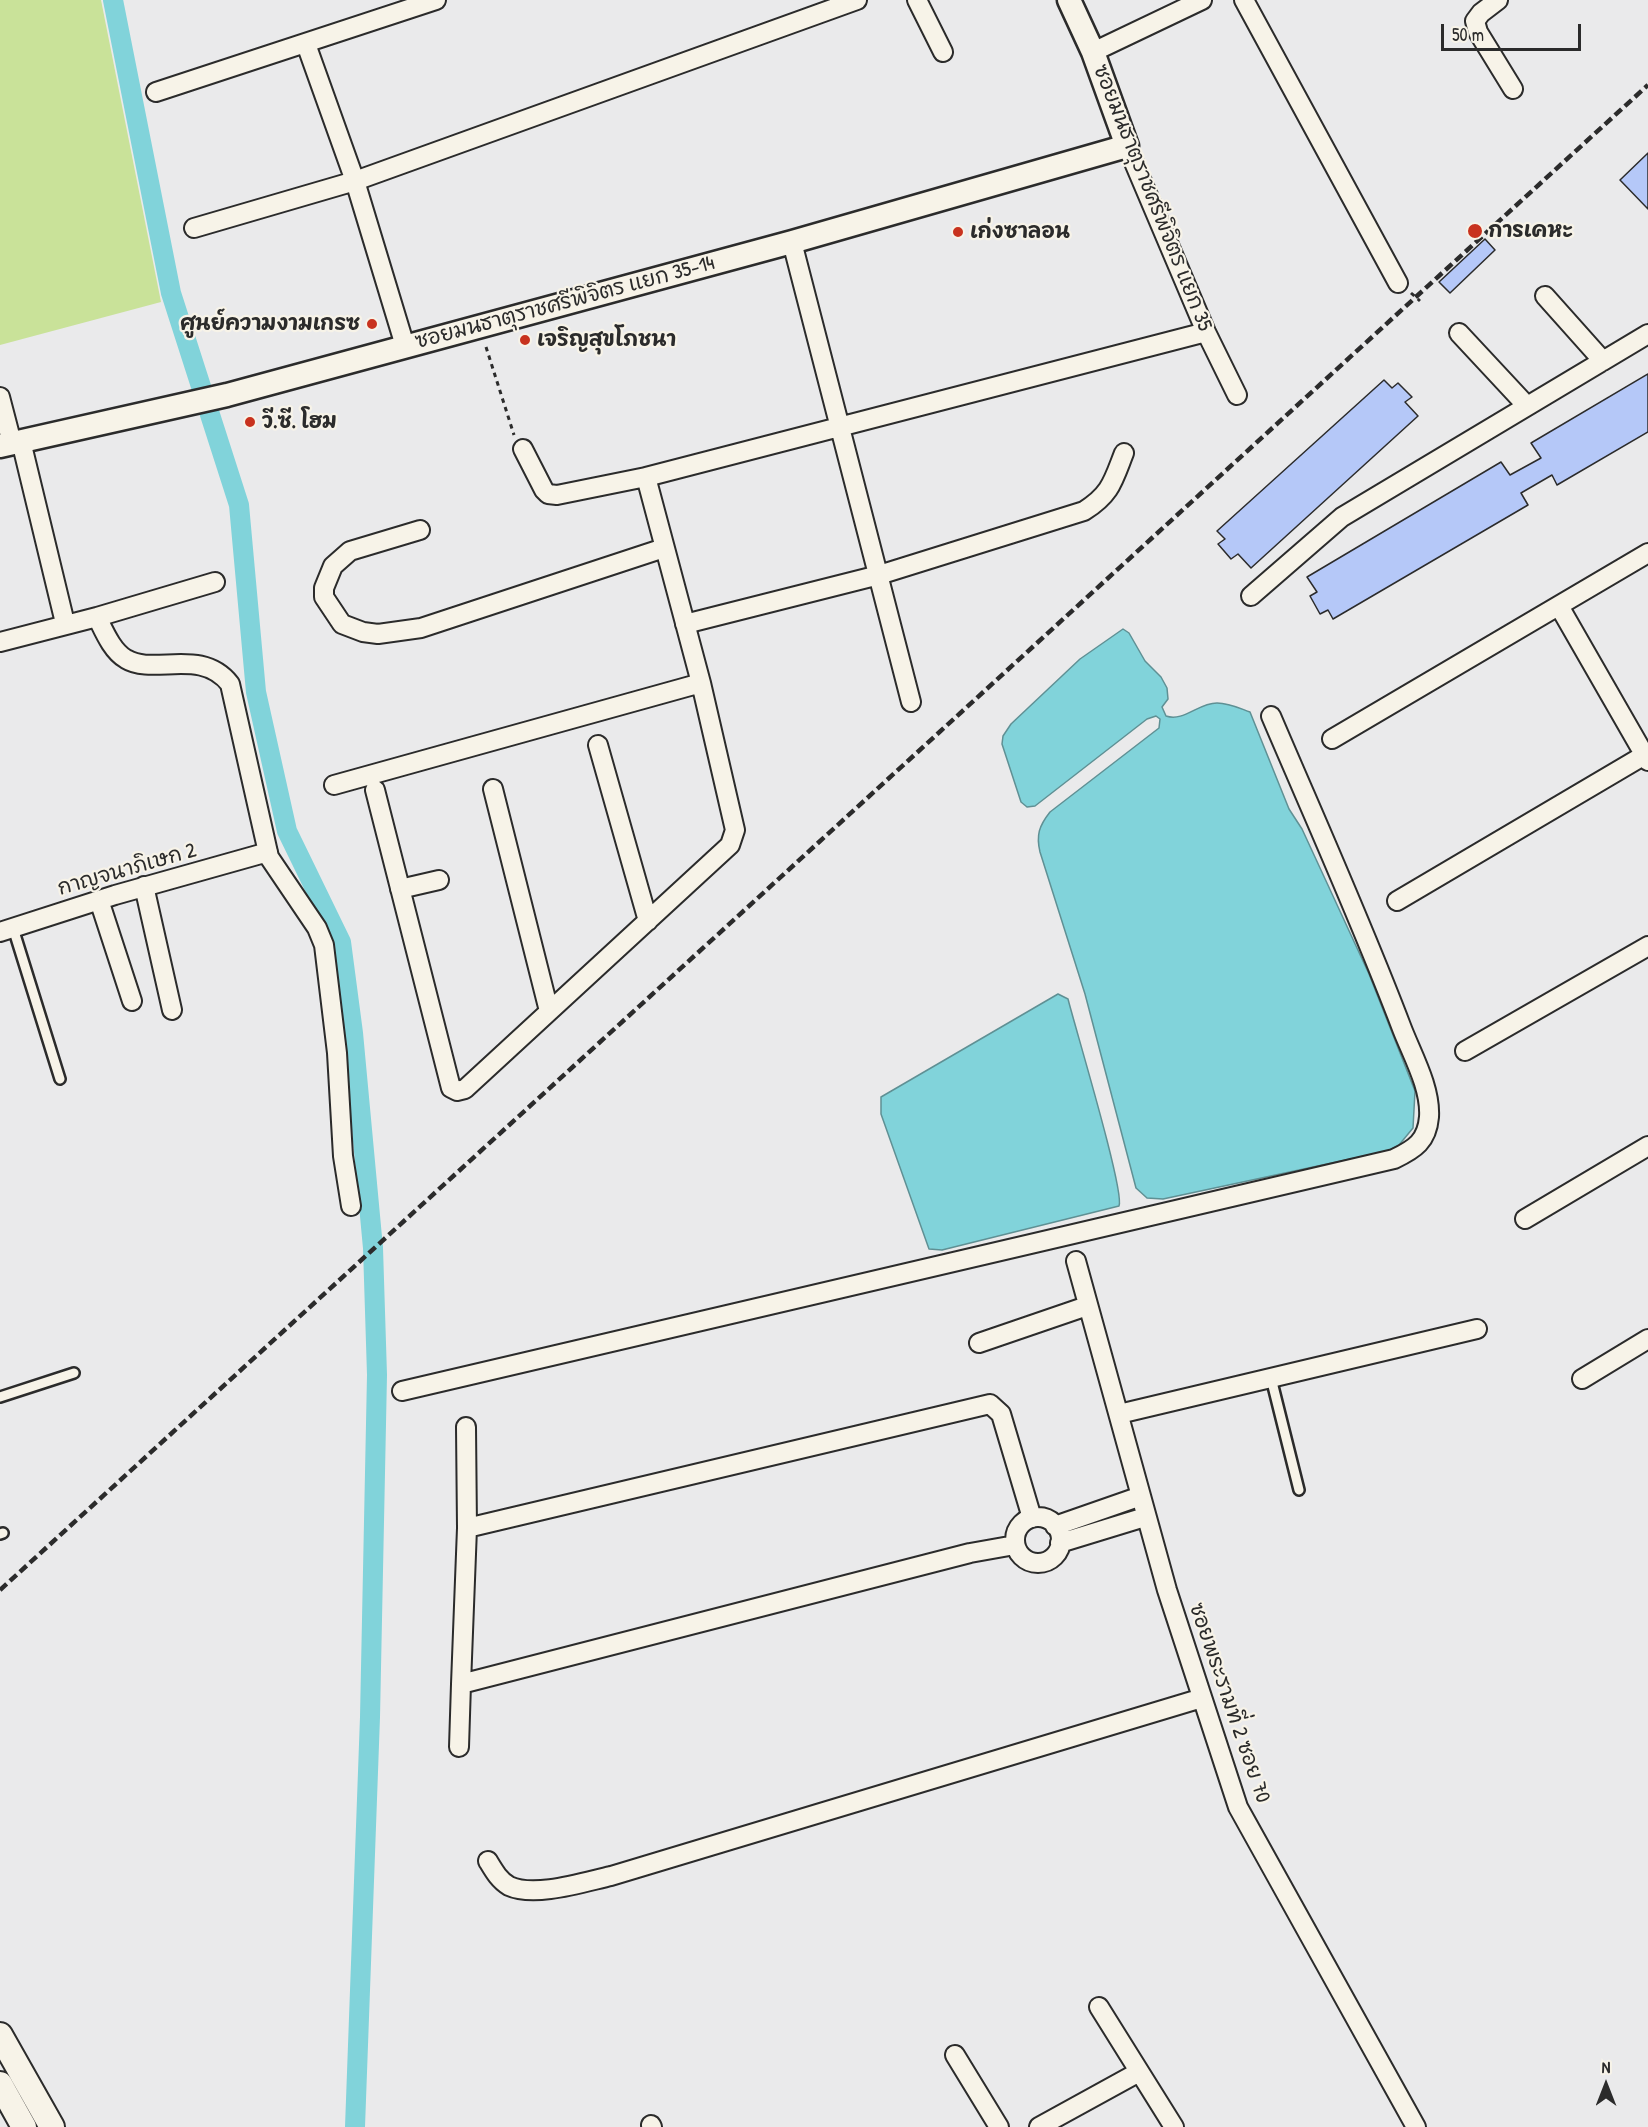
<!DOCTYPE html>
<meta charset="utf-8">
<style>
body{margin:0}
#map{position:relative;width:1648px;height:2127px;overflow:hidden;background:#eaeaeb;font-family:"Patrick Hand",sans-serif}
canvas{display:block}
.north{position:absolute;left:1576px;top:2055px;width:60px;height:60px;-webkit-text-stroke:4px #f7f3e8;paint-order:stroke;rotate:0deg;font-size:16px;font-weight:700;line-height:24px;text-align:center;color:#2b2b2b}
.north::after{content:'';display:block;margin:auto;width:21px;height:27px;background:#2b2b2b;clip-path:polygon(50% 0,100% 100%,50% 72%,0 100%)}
.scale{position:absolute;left:1441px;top:24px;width:140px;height:27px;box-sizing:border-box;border:3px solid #2b2b2b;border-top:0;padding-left:8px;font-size:18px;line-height:21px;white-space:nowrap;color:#2b2b2b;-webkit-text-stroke:4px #f7f3e8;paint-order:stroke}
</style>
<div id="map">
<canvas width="1648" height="2127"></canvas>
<div class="north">N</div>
<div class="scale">50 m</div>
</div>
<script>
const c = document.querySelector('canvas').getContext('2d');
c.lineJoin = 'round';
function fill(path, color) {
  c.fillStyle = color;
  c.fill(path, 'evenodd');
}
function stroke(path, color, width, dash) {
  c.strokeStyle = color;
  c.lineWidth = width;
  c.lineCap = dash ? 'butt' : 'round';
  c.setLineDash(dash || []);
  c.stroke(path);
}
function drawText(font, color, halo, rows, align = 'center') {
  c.font = font + ' "Patrick Hand","Playpen Sans Thai",sans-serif';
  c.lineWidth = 4.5;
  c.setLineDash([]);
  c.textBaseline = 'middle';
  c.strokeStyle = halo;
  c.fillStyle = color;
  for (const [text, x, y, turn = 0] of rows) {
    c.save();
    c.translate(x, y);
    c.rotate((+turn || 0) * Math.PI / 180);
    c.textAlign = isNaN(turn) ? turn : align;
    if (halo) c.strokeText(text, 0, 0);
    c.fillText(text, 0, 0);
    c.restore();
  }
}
fill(new Path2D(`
 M0 0H101L161 302 0 345Z`), '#c9e299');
const water = new Path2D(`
 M1123 629 1129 633 1145 661 1161 677 1167 688 1168 699 1162 707 1166 716C1184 722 1198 703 1217 703 1229 703 1239 708 1250 712L1289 809 1302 829 1369 974 1415 1091 1413 1128 1399 1145 1388 1151 1163 1199 1147 1198 1136 1188 1085 994 1040 852C1036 835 1039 826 1050 812L1159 728 1160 719 1156 716 1147 719 1035 806 1027 807 1021 802 1002 744 1003 736 1011 724 1080 659Z
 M1058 994 1068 999C1075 1027 1125 1192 1119 1206L942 1250 929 1249 881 1114V1097Z`);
fill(water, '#81d3da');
stroke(water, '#5f9094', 1.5);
stroke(new Path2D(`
 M113 0 171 293 239 505 256 692 287 831 341 942 353 1033 373 1248 377 1375 370 1717 355 2127`), '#81d3da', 20);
const building = new Path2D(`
 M1648 153V209L1620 180Z
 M1485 239 1495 250 1450 293 1439 282Z
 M1648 374V432L1557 485 1552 475 1521 493 1528 505 1333 619 1328 610 1320 614 1310 596 1317 592 1307 577 1501 462 1510 475 1541 458 1531 443Z
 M1384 380 1392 388 1398 383 1412 397 1405 402 1418 416 1251 568 1238 554 1231 559 1218 544 1225 539 1217 531Z`);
fill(building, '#b5c8f8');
stroke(building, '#2b2b2b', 1.5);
const service = new Path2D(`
 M13 928 60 1079
 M1271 1378 1299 1490
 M0 1397 74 1373
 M0 1534 3 1533`);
const minor = new Path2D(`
 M917 0 943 52
 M1244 0 1398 283
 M1498 0 1481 13 1475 21 1478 32 1513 89
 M306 44 355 181 405 346
 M1093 52 1202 0
 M156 92 436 0
 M1127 146 1206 332 1237 395
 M194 228 355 181 857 0
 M792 242 911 702
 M1545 296 1603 361
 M1459 333 1527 406
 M0 397 12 443
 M21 441 65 623
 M523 449 544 490 548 494 557 495 646 477 1206 332
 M420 530 350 551 333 566 324 588V597L342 624 363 632 378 634 421 628 664 548
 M1251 596 1342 517 1648 334
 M1559 606 1648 761
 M97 617C104 631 112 651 126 659 154 676 201 647 230 684L269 857 317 928 324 945 337 1053 343 1156 351 1206
 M685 624 879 575 1084 511C1111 494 1113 481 1124 453
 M0 642 97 617 215 582
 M1332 739 1648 553
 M598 745 648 921
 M334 785 701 683
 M493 789 549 1011
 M375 790 451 1088 457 1091 465 1089 730 845 735 830 701 683 646 477
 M144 886 172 1010
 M400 889 439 880
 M99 900 132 1001
 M1397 901 1648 753
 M0 932 115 895 268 852
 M1465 1051 1648 946
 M1525 1219 1648 1146
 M1076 1261 1167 1590 1238 1807 1416 2127
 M979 1343 1087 1306
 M1582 1379 1648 1339
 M402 1391 1394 1159C1415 1149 1427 1141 1429 1117 1431 1087 1411 1053 1401 1026 1361 921 1315 819 1271 716
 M1119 1414 1477 1329
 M466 1427 467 1528
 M1015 1540a23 23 0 1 1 46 0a23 23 0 1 1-46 0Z
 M1055 1526 1141 1496
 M1060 1543 1145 1517
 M1015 1545 970 1553 461 1684 467 1528 990 1404 1001 1414 1032 1518
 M459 1747 461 1684
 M488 1861C494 1871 499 1880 509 1886 535 1898 584 1882 611 1876L1202 1698
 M1099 2007 1174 2127
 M955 2055 999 2127
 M651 2125 652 2127
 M1039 2127 1139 2072`);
const tertiary = new Path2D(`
 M0 446 227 395 792 242 1127 146 1093 52 1069 0`);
const secondary = new Path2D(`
 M0 2035 52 2127
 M0 2084 24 2127`);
stroke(service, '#2b2b2b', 14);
stroke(minor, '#2b2b2b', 22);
stroke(tertiary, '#2b2b2b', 27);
stroke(secondary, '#2b2b2b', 28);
stroke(new Path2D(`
 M1411 293 1420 301
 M486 347 514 435`), '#2b2b2b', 3, [4.5, 4.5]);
stroke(service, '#f7f3e8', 9);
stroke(minor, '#f7f3e8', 18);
stroke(tertiary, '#f7f3e8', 22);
stroke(secondary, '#f7f3e8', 24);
stroke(new Path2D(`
 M0 1590 1648 85`), '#2b2b2b', 4.5, [9, 4.5]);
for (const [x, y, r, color] of [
 [1475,231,8,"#c8321e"],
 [958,232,6,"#c8321e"],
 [372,324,6,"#c8321e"],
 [525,340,6,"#c8321e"],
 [250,422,6,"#c8321e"]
]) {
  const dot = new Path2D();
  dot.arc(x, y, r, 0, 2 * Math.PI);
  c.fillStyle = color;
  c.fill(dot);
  stroke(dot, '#f7f3e8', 2);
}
drawText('21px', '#2b2b2b', '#f7f3e8', [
 ["ซอยมนธาตุราชศรีพิจิตร แยก 35",1152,198,68],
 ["ซอยมนธาตุราชศรีพิจิตร แยก 35-14",565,303,-15],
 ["กาญจนาภิเษก 2",127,870,-16],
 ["ซอยพระรามที่ 2 ซอย 70",1229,1703,71]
]);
drawText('bold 21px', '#2b2b2b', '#f7f3e8', [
 ["การเคหะ",1488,231],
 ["เก่งซาลอน",970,232],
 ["ศูนย์ความงามเกรซ",360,324,"right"],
 ["เจริญสุขโภชนา",537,340],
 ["วี.ซี. โฮม",262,422]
], 'left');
</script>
